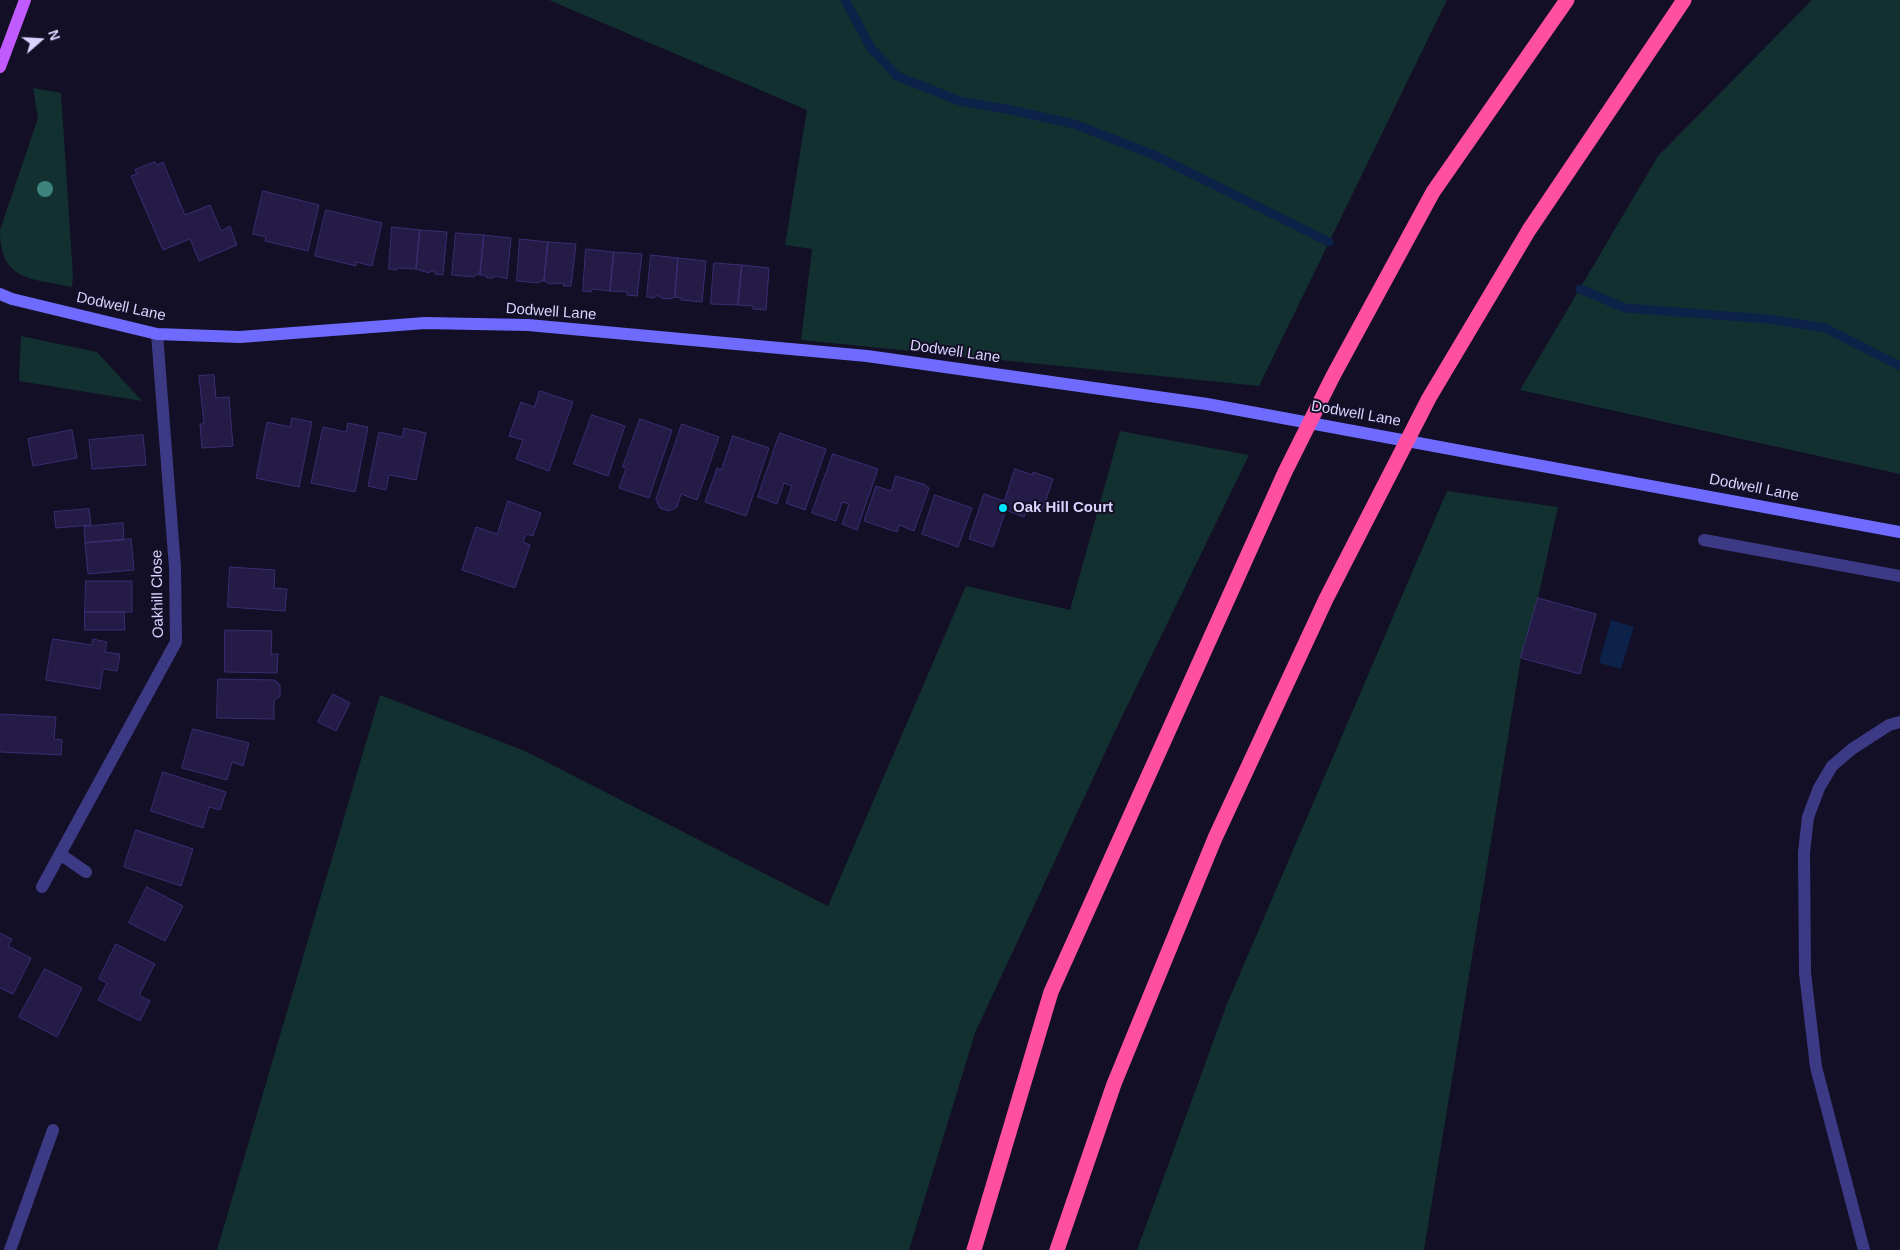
<!DOCTYPE html>
<style>
body{margin:0}
#map{position:relative;width:1900px;height:1250px;overflow:hidden;background:#130f26;font-family:Arial,sans-serif}
canvas{display:block}
.north{position:absolute;left:15px;top:15px;width:50px;height:50px;-webkit-text-stroke:4px #130f26;paint-order:stroke;rotate:71deg;font-size:14px;font-weight:700;line-height:20px;text-align:center;color:#d9d4ff}
.north::after{content:'';display:block;margin:auto;width:18px;height:22px;background:#d9d4ff;clip-path:polygon(50% 0,100% 100%,50% 72%,0 100%)}
</style>
<div id="map">
<canvas width="1900" height="1250"></canvas>
<div class="north">N</div>
</div>
<script>
const c = document.querySelector('canvas').getContext('2d');
c.lineJoin = 'round';
function fill(path, color) {
  c.fillStyle = color;
  c.fill(path, 'evenodd');
}
function stroke(path, color, width, dash) {
  c.strokeStyle = color;
  c.lineWidth = width;
  c.lineCap = dash ? 'butt' : 'round';
  c.setLineDash(dash || []);
  c.stroke(path);
}
function drawText(font, color, halo, rows, align = 'center') {
  c.font = font + ' Arial,sans-serif';
  c.lineWidth = 4;
  c.setLineDash([]);
  c.textBaseline = 'middle';
  c.strokeStyle = halo;
  c.fillStyle = color;
  for (const [text, x, y, turn = 0] of rows) {
    c.save();
    c.translate(x, y);
    c.rotate((+turn || 0) * Math.PI / 180);
    c.textAlign = isNaN(turn) ? turn : align;
    if (halo) c.strokeText(text, 0, 0);
    c.fillText(text, 0, 0);
    c.restore();
  }
}
fill(new Path2D(`
 M549 0H1447L1259 386 801 340 812 249 785 245 807 110Z
 M1812 0H1900V474L1520 390 1658 156Z
 M33 88 61 93 73 277 72 287C31 278 0 282 0 230L38 118Z
 M21 336 97 352 142 401 19 381Z
 M1120 431 1249 455 1116 729 975 1033 909 1250H217L380 695 525 751 828 906 966 586 1070 610Z
 M1447 491 1558 507 1538 598 1521 658 1424 1250H1137L1227 1004Z`), '#12302f');
fill(new Path2D(`
 M1611 620 1634 627 1621 669 1599 663Z`), '#0c2248');
stroke(new Path2D(`
 M845 0 871 48 897 76 960 101 1006 109 1074 124 1154 155 1329 242
 M1580 289 1625 308 1768 319 1825 328 1900 366`), '#0c2248', 9);
const building = new Path2D(`
 M155 162 157 165 163 162 185 215 210 205 221 231 230 226 237 245 199 261 190 239 163 250 131 176 137 174 135 170Z
 M263 191 319 205 308 251 265 241 266 237 253 234Z
 M326 210 382 223 372 266 356 262V266L315 256Z
 M392 227 420 230 416 269 397 268V270L389 269Z
 M420 230 447 232 443 275 435 274V271H430L429 273 416 269Z
 M456 233 484 235 480 275 477 274 474 277 452 275Z
 M484 235 511 238 507 279 496 276 493 278H487L484 275H480Z
 M520 239 548 242 544 281H541L539 283 517 281Z
 M548 242 576 244 571 286H563L564 283 550 284 544 281Z
 M586 249 614 252 610 291 592 289 591 292 583 291Z
 M614 252 642 254 637 296 627 295V292L610 291Z
 M651 255 678 258 675 297 670 299 661 298 660 296H655L654 298 647 297Z
 M678 258 706 261 702 302 681 300V298L675 297Z
 M714 263 742 265 738 305 711 304Z
 M742 265 769 268 766 310 753 309V306L738 305Z
 M214 375 216 398 229 397 233 446 202 448 200 424H204L199 376Z
 M540 391 573 402 549 471 516 459 523 440 509 436 521 402 534 407Z
 M592 415 625 426 608 476 574 464Z
 M292 418 312 422 299 487 256 478 267 422 290 427Z
 M640 419 672 430 649 498 619 488 626 468 623 467Z
 M348 423 368 427 355 492 311 483 323 427 346 432Z
 M682 424 719 437 697 500 681 494 677 507 669 511 660 508 656 500Z
 M404 428 426 433 416 480 389 475 386 490 368 486 379 432 402 437Z
 M72 430 77 458 33 466 28 439Z
 M780 433 826 449 805 510 786 503 792 486 784 483 777 504 758 497Z
 M143 435 146 465 92 469 89 440Z
 M733 436 769 448 746 516 705 502 717 468 721 470Z
 M833 454 878 469 857 530 842 524 849 504 842 502 836 521 812 513Z
 M1015 469 1033 475V472L1053 479 1042 511 1028 506 1024 517 1006 510 993 547 969 539 984 494 1004 501Z
 M896 476 926 485V486L929 488 914 531 899 525 897 532 864 521 876 486 891 491Z
 M935 495 972 508 958 547 922 534Z
 M508 501 541 513 533 536 526 534 523 542 530 545 515 588 462 570 476 527 497 534Z
 M89 509 91 525 56 528 54 512Z
 M123 523 124 540 85 543 84 527Z
 M131 539 134 570 88 574 85 543Z
 M230 567 275 570 274 588 287 589 285 611 228 607Z
 M86 581H132V612H85Z
 M1538 598 1596 614 1580 674 1521 658Z
 M85 612H124L125 630H85Z
 M225 630 272 631 271 654H278L277 673 225 672Z
 M53 639 92 645 93 639 107 642 105 652 120 654 117 671 103 669 100 689 46 680Z
 M218 679 275 680 280 685V696L274 701V719L217 718Z
 M333 694 350 703 336 731 318 722Z
 M0 714 56 717 54 739 62 740 61 755 0 752Z
 M193 729 249 743 243 766 232 762 227 780 182 768Z
 M163 772 226 792 220 810 209 807 203 828 151 811Z
 M136 830 193 849 181 886 124 867Z
 M147 887 183 906 165 941 129 923Z
 M0 933 12 939 8 946 31 958 13 994 0 988Z
 M116 944 155 964 139 995 150 1001 140 1021 98 1000 107 983 99 979Z
 M45 969 82 988 57 1037 19 1017Z`);
fill(building, '#241b47');
stroke(building, '#3b2d73', 1);
stroke(new Path2D(`
 M1704 540 1900 576
 M1864 1250 1816 1067 1805 973 1804 852 1808 817 1819 788 1832 766 1852 749 1889 725 1900 722`), '#3d3a85', 12);
stroke(new Path2D(`
 M60 854 86 872
 M42 887 176 642 175 568 157 334
 M10 1250 53 1130`), '#3d3a85', 12);
stroke(new Path2D(`
 M0 294 12 299 157 334 240 337 425 323 528 325 867 356 1207 404 1900 532`), '#6f6bff', 12);
stroke(new Path2D(`
 M0 67 25 0`), '#c25bff', 12);
stroke(new Path2D(`
 M974 1250 1051 992 1285 472 1333 376 1433 192 1567 0
 M1057 1250 1114 1084 1215 838 1326 599 1429 398 1529 230 1684 0`), '#ff4fa3', 15);
c.fillStyle = '#3d827b';
for (const [x, y] of [
 [45,189]
]) {
  c.beginPath();
  c.arc(x, y, 8, 0, 2 * Math.PI);
  c.fill();
}
for (const [x, y, r, color] of [
 [1003,508,5,"#00e5ff"]
]) {
  const dot = new Path2D();
  dot.arc(x, y, r, 0, 2 * Math.PI);
  c.fillStyle = color;
  c.fill(dot);
  stroke(dot, '#130f26', 2);
}
drawText('15px', '#d9d4ff', '#130f26', [
 ["Dodwell Lane",121,307,12],
 ["Dodwell Lane",551,312,4],
 ["Dodwell Lane",955,352,8],
 ["Dodwell Lane",1356,414,10],
 ["Dodwell Lane",1754,488,11],
 ["Oakhill Close",158,594,-91]
]);
drawText('bold 15px', '#d9d4ff', '#130f26', [
 ["Oak Hill Court",1013,508]
], 'left');
</script>
